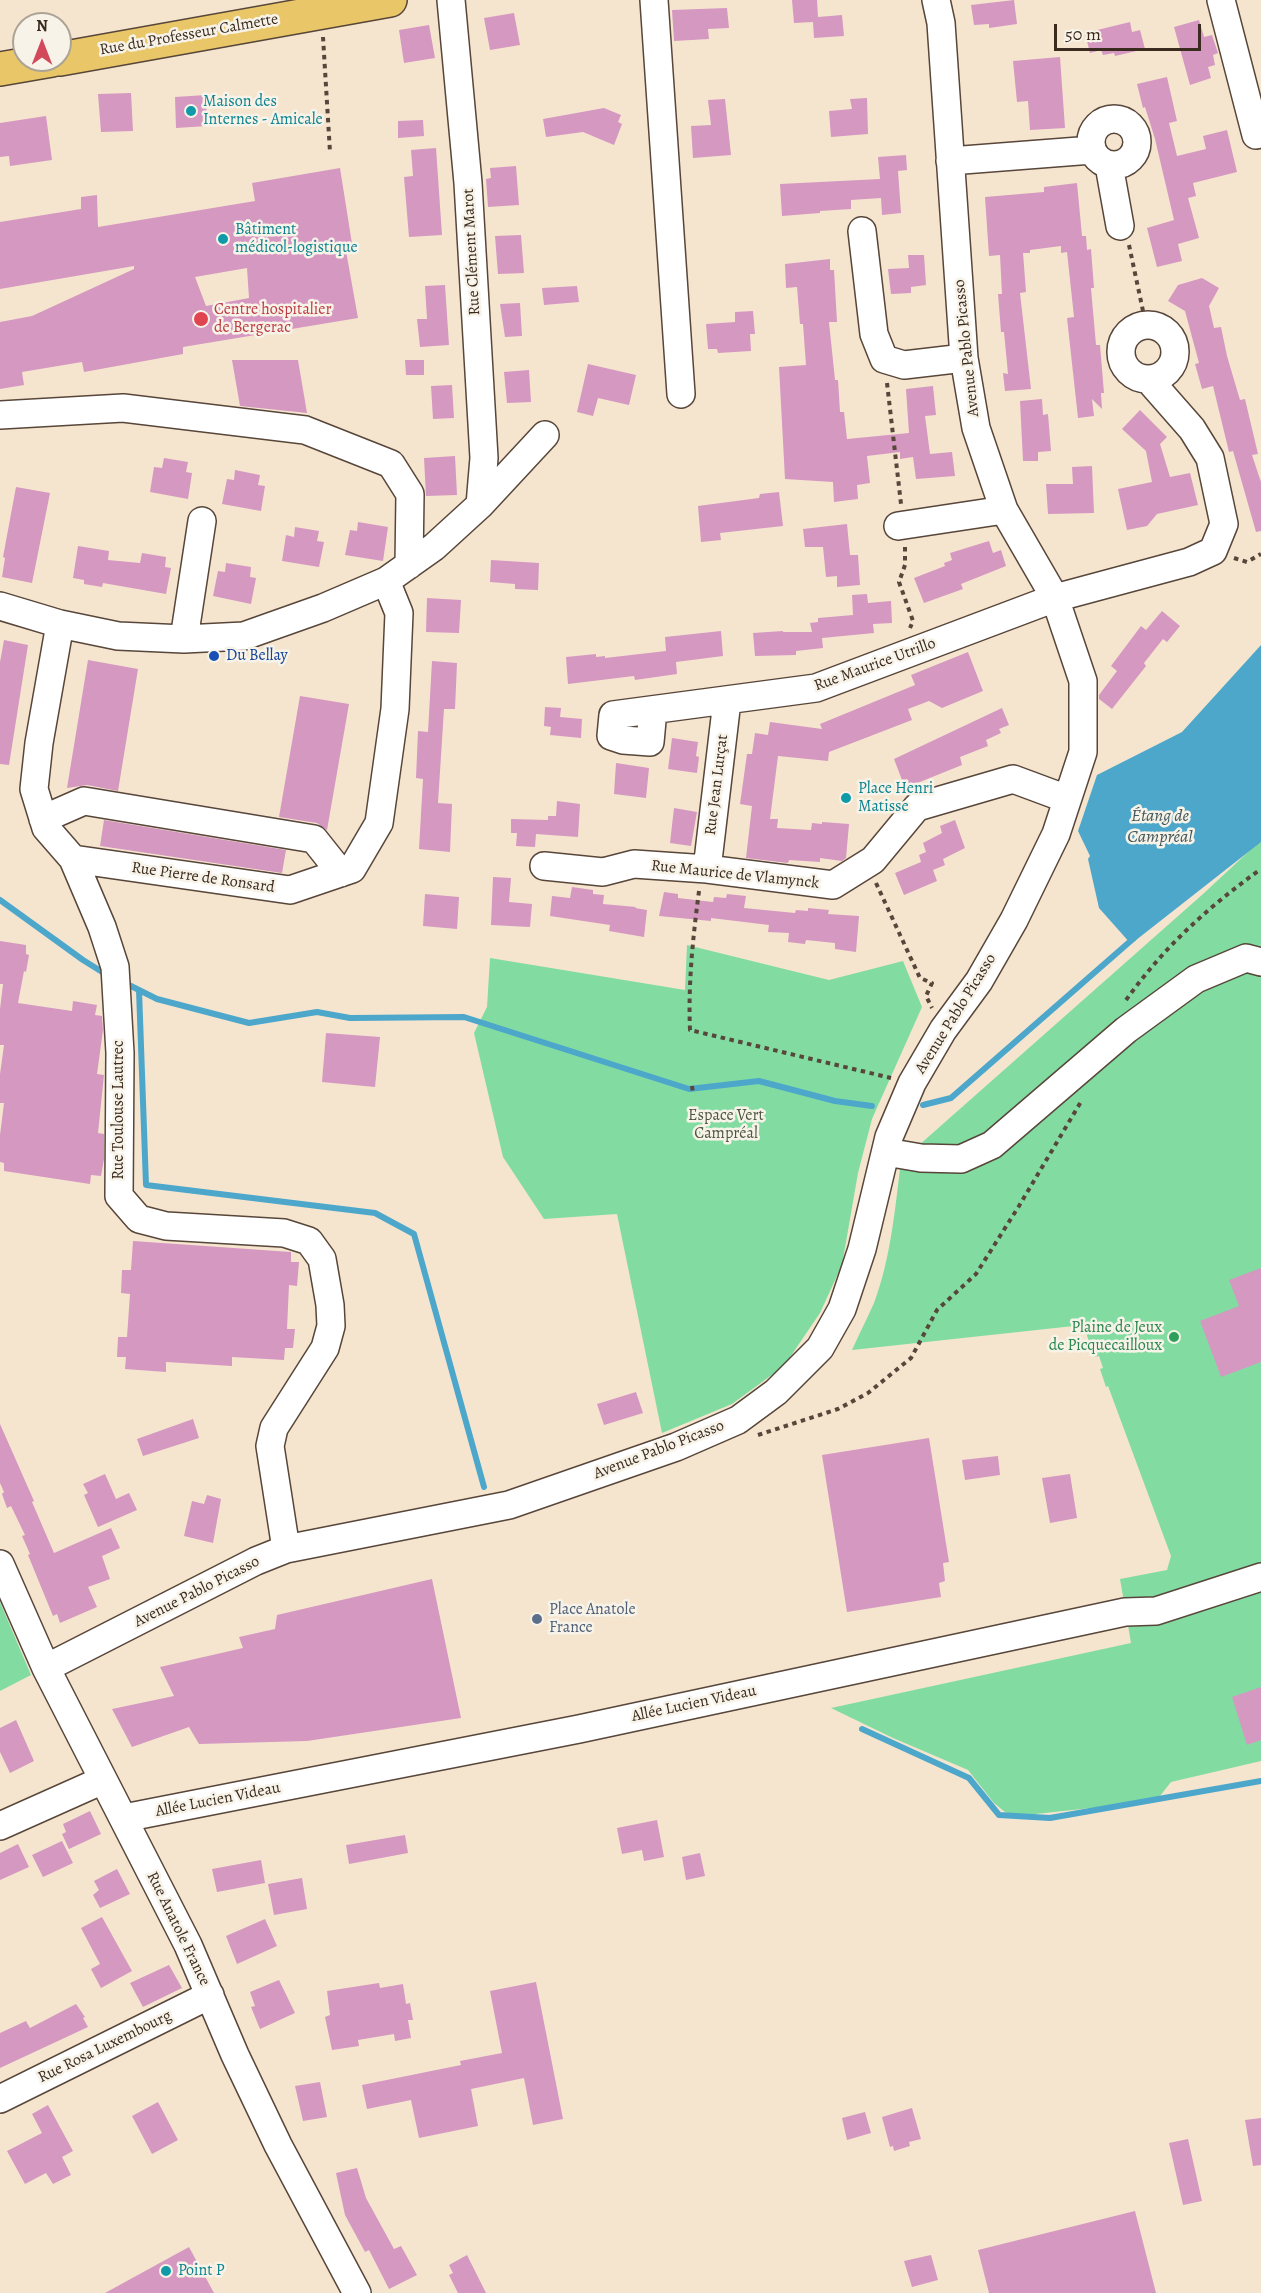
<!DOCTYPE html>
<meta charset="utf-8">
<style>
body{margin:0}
#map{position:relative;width:1261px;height:2293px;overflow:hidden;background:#f5e5cf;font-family:Alegreya,serif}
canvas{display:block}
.north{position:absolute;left:12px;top:12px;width:60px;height:60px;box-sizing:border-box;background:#f7f3e8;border:2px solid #aca397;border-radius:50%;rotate:0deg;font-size:16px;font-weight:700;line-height:24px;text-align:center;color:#3b2a1e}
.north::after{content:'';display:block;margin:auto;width:21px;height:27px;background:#d1495b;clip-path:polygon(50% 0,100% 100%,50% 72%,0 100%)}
.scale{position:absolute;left:1054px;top:24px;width:147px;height:27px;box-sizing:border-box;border:3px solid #3b2a1e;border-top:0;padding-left:8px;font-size:18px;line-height:21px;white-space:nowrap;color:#3b2a1e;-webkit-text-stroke:4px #f7f3e8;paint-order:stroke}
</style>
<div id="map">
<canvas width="1261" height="2293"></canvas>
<div class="north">N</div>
<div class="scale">50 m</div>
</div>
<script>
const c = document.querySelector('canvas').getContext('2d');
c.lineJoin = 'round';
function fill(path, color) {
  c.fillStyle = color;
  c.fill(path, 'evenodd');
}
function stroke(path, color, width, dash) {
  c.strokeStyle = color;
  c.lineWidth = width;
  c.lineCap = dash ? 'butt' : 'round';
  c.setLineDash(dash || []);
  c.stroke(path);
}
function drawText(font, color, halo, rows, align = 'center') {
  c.font = font + ' Alegreya,serif';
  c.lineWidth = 5;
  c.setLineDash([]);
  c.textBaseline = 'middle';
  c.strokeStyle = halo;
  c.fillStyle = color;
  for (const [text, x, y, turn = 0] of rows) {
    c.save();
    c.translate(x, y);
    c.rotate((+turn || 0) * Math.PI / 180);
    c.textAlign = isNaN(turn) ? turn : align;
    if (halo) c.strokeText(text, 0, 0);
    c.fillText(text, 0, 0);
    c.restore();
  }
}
fill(new Path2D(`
 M1261 840V1761L1171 1782 1156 1801 1017 1816 1005 1812 994 1803 968 1770 893 1738 831 1708 1131 1643 1120 1579 1167 1570 1171 1556 1108 1386 1106 1387 1100 1369 1103 1368 1099 1356 1095 1357 1083 1325 852 1350C859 1334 867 1319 874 1303 891 1258 895 1208 901 1161L1203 894Z
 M687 945 829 980 903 961 922 1007 872 1119 858 1173 842 1265 820 1313 784 1366 732 1404 662 1433 617 1214 544 1219 503 1157 474 1033 487 1007 490 958 685 990Z
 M0 1602 31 1675 0 1691Z`), '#82dca2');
fill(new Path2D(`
 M1261 645V842L1131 944 1099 908 1088 859 1090 856 1078 831 1097 775 1182 732Z`), '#4da7cb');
stroke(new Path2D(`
 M0 900 83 960 107 975
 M125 983 157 999 249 1023 317 1012 350 1018 464 1017 689 1089 759 1081 835 1101 872 1106
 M139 990 146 1185 375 1213 414 1234 484 1487
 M923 1105 951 1098 1134 938
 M862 1729 969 1778 999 1815 1050 1818 1261 1781`), '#4da7cb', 6);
fill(new Path2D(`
 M792 0H817L818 17 842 15 844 36 814 38 813 22 794 23Z
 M1014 0 1017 24 989 28V24L974 25 971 5Z
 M727 8 729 28 708 29 709 39 674 41 672 10Z
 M514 13 520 45 490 50 484 18Z
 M1199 20 1204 37 1212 35 1218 53 1213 55 1215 65 1208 67 1211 78 1190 85 1174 27Z
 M1130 22 1132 32 1140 30 1145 49 1115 56 1114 53 1103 55 1101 50 1090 53 1085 33Z
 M429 25 435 58 404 63 399 30Z
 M1060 57 1065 128 1030 130 1028 101 1017 102 1013 61Z
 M1167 77 1177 121 1169 123 1177 156 1206 149 1203 136 1227 130 1237 172 1193 183 1196 196 1188 198 1199 238 1178 244 1182 261 1157 267 1147 228 1174 220 1155 139 1145 107 1143 108 1137 84Z
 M131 93 133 131 101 132 98 94Z
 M206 95 207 126 176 128 175 97Z
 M867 98 868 134 831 137 829 111 852 109 850 99Z
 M725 99 731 155 693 158 691 126 711 125 708 100Z
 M604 108 621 115 618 122 622 124 614 145 583 132 546 137 543 119Z
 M46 116 52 160 10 166 9 156 0 157V123Z
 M423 120 424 136 398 138V121Z
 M436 148 442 235 409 237 404 177 413 176 411 150Z
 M906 155 907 170 898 171 901 213 882 215 881 198 851 200V209L820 211V213L782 216 780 184 880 179 878 157Z
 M516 166 519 205 488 207 486 179 491 178 490 168Z
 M340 168 353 250 346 251 358 318 183 347V354L84 372 82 362 22 372 24 385 0 389V322L32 316 134 269V266L0 289V222L81 209V197L97 195 98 227 255 201 252 183ZM247 268 249 298 206 306 195 277Z
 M1077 183 1082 236H1086L1087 250 1091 249 1094 288H1091L1096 345H1100L1104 393H1101L1102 409 1092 399 1094 416 1078 418 1067 318 1074 317 1067 252 1061 253V246L1030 250V253H1023L1026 292 1020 293 1031 389 1005 391 1003 373 1008 374 1004 332H1001L998 294H1002L1000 255 989 256 985 197 1044 192V187Z
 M521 235 524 273 498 274 495 236Z
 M908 255H924L926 285 911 287V293L891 294 888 269 909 268Z
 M830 259V270H834L837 322H829L835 380H838L840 412H844L847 439 909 433 906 389 933 386 936 415 925 416 930 454 952 452 955 476 916 479 913 457 900 459V452L867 456 870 483 857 485 858 499 834 502 833 482 785 479 779 367 806 365 803 324H800L797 287 786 288 785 264Z
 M1202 278 1219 288 1209 306 1214 328 1221 327 1227 356 1240 400 1245 399 1258 454 1252 455 1261 482V531L1256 532 1233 451 1229 452 1213 386 1202 389 1195 364 1199 363 1185 311 1168 301 1178 285Z
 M445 285 449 345 420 347 417 319H427L425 286Z
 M577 286 579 302 544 305 542 288Z
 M520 303 522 336 505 337 500 304Z
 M753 311 755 334H750L751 351 718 353 717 349H708L706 324 735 322V312Z
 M232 360H298L307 413 240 406Z
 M405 360H424V375H406Z
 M588 364 636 375 629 405 598 398 593 416 577 412Z
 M529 370 531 402 507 403 504 372Z
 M452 385 454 418 433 419 431 386Z
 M1042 399 1043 415 1048 414 1051 451 1038 452V461H1023L1020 401Z
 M1140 410 1167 437 1160 444 1170 477 1190 473 1198 505 1157 514 1147 526 1127 530 1118 489 1152 482 1146 451 1122 429Z
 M455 456 457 495 426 496 424 458Z
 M164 458 188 462 186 472 192 473 188 499 150 492 154 467 162 468Z
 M1092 466 1094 513 1048 514 1046 484H1073L1072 467Z
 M235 470 260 475 258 485 265 486 261 511 222 504 227 479 234 480Z
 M16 487 50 493 32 583 2 577 5 558 3 557Z
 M779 492 783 526 720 533 721 540 701 542 698 506 759 498 760 494Z
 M358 522 388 527 383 561 345 555 350 530 357 531Z
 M847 524 850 555H858L860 585 837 587V576L826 577 823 547H805L803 529Z
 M295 527 319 531 317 541 324 542 319 567 282 561 286 535 294 537Z
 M989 541 993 553 1001 550 1006 566 961 584 963 589 924 603 914 578 945 566 944 563 952 560 950 553Z
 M78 546 109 551 108 560 140 563 142 553 166 557 165 567 171 568 166 594 103 583 102 587 84 584V580L73 578Z
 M491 560 539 563 538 590 515 589V584L490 582Z
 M226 563 251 567 250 577 256 578 251 604 213 596 218 571 225 572Z
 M867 594 868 603 891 601 892 623 873 624 874 633 822 638 823 648 796 651V655L755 656 753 633 783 631V632H812L810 623 818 622V618L853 615 852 595Z
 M427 598 461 600 459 633 426 632Z
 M1162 611 1180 626 1167 642 1163 639 1144 663 1146 666 1112 709 1099 699V695L1117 671 1111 666 1141 626 1146 630Z
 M721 631 723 656 676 662 677 674 635 680 634 676 568 684 566 657 596 654V657L605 656V658L666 651 665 637Z
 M4 640 28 645 9 765 0 764V662Z
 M968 652 983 691 942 708 929 701 908 709 912 720 829 752 828 761 778 756 770 819H778L777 828 811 830 812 823 822 824V822L849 824 846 858 842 861 820 858V862L789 860 788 863 746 858 752 806 740 804 747 754H752L755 733 768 735 770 722 822 729 820 724 915 685 911 675Z
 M88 660 138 669 118 791 87 785 67 788Z
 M432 661 457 663 455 709H444L438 803 452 804 450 852 419 849 423 779 416 778 418 731 428 732Z
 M300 696 349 704 327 830 317 823 279 817Z
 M545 707 561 708 560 717 582 719 581 738 550 735 551 727 544 726Z
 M1002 708 1009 725 999 729 1001 733 986 740 988 746 960 757 962 765 905 788 894 759Z
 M672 738 698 742 696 756 699 757 697 773 668 769Z
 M616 763 649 768 646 798 614 794Z
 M557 801 580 804 578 837 536 834 535 847 516 846 517 833H511V819L548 820V816H556Z
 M674 808 697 812 691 846 670 843Z
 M104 820 286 850 282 873 100 846Z
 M955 820 965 848 943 859 945 865 933 870 937 881 904 895 895 873 921 862 919 855 926 852 923 843 942 833 940 826Z
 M493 877 511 878 509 902 532 904 530 927 491 925Z
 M572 887 593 890V894L604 895 603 904 636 907 635 908 647 910 644 937 609 931 610 925 550 916 552 896 570 898Z
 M664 892 678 894V898L713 902 714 897 726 898 727 894 746 896 744 908 795 913 796 910 808 911V908L829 910 828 914 859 916 856 952 835 949V943L806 940 805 944 788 942 789 933 768 932 769 925 711 918V921L659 916Z
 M425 894 459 897 457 929 423 926Z
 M0 941 26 945V954L29 955 26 972 24 971 18 1003 72 1011 73 1001 97 1005 95 1015 102 1016 103 1030 97 1074 104 1075 98 1133 104 1134V1159L101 1176 91 1175 90 1184 4 1171V1163L0 1162V1135L4 1103H0V1074L4 1045H0V1009L3 984H0Z
 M326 1033 380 1037 375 1087 322 1082Z
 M133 1241 291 1252V1262H299L297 1286 289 1285 287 1329H295L293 1348H285L284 1360 232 1357V1366L166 1362V1372L125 1369 126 1357H117L118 1337H127L130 1294 121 1293 122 1270H131Z
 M1261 1268V1362L1221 1377 1200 1321 1239 1306 1229 1280Z
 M636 1392 643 1413 604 1425 597 1404Z
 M193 1419 199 1438 143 1456 137 1439Z
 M0 1424 34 1501 32 1502 54 1553 111 1528 120 1548 102 1556 110 1579 88 1587 97 1607 60 1623 57 1614 53 1616 28 1555 30 1554 22 1536 25 1535 11 1506 7 1508 2 1494 4 1492 0 1483Z
 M929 1438 949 1562 943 1563 945 1581 939 1583 941 1597 847 1612 822 1455Z
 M998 1456 1000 1475 965 1480 962 1460Z
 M105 1474 116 1499 129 1493 137 1510 98 1527 84 1495 88 1493 83 1484Z
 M1070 1474 1077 1518 1050 1523 1042 1478Z
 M207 1495 221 1499 213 1543 184 1536 192 1501 204 1504Z
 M432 1579 461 1718 307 1741 199 1744 189 1727 132 1747 112 1709 174 1696 160 1667 243 1648 239 1637 275 1629 277 1615Z
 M1261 1687V1740L1247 1745 1232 1697Z
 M16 1720 34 1761 10 1773 0 1752V1728Z
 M90 1811 101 1834 69 1849 62 1834 66 1832 63 1824Z
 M657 1820 664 1857 644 1861 642 1850 622 1854 617 1828Z
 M405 1835 408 1853 349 1864 346 1845Z
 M62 1841 73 1863 43 1877 32 1855Z
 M18 1844 29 1867 0 1880V1853Z
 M700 1853 705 1876 686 1880 682 1857Z
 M261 1860 265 1883 217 1892 212 1869Z
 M117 1869 130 1894 100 1908 93 1895 99 1890 94 1881Z
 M302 1878 307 1909 274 1915 268 1884Z
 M102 1917 132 1971 101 1988 91 1969 100 1964 81 1928Z
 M265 1919 277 1946 237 1964 226 1936Z
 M169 1965 182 1988 143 2007 130 1983Z
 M279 1980 295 2013 260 2029 251 2007 255 2006 250 1992Z
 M536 1982 563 2119 533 2125 524 2078 471 2089 478 2126 419 2138 411 2100 367 2109 362 2085 461 2065 460 2061 502 2053 490 1991Z
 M379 1983 380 1988 403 1984 406 2004 410 2003 413 2020H408L411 2038 395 2041 394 2034 358 2040 359 2046 332 2050 325 2017 330 2015 327 1991Z
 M76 2004 85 2017 83 2018 88 2027 0 2068V2033L26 2021 30 2028Z
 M320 2082 327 2117 303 2121 295 2086Z
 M158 2102 178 2140 152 2154 132 2116Z
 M48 2105 73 2151 62 2157 71 2175 53 2184 46 2173 25 2184 7 2151 42 2133 32 2114Z
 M912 2108 921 2139 909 2142 910 2146 894 2151 893 2146 890 2147 882 2117Z
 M865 2112 871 2133 847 2140 842 2118Z
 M1261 2118V2165L1253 2166 1245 2120Z
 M1188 2139 1202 2201 1183 2205 1169 2143Z
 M357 2168 366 2198 394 2249 401 2246 417 2275 389 2289 369 2250 365 2252 345 2215 336 2173Z
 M1135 2211 1156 2293H989L978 2250Z
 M189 2247 214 2293H105L178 2253Z
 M467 2255 486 2293H458L449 2275 453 2273 449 2265Z
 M931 2255 938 2280 912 2287 904 2261Z`), '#d598c1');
const minor = new Path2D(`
 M451 0 468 183 484 458 480 505
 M654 0 681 394
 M1221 0 1256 135
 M1091 142a23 23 0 1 1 46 0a23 23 0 1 1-46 0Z
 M950 161 1092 150
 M1109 165 1120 226
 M862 231 874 334 884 359 904 365 964 358
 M1121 352a27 27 0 1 1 54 0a27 27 0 1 1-54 0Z
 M0 415 123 408 305 430 391 464 410 494 409 565
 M898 526 1004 510
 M0 606 60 624 118 636 184 639 244 636 323 608 386 581 434 547 480 505 545 435
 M60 624 39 743 34 789 46 828 73 859 102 927 115 967 120 1053 119 1196 139 1219 166 1226 284 1233 309 1241 322 1259 330 1305 331 1326 325 1348 274 1428 270 1446 286 1549
 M184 639 202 521
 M653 710 650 742 623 740 611 736 613 715 816 688 1055 598 1189 562 1213 551 1224 524 1210 458 1192 429 1149 380
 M43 819 84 801 314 839 341 873
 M73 859 290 890 352 869 379 823 395 709 399 613 386 581
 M544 866 603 872 634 864 707 869 833 885 873 860 917 807 1013 779 1067 799
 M707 869 727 701
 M886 1152 921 1158 961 1159 992 1145 1126 1030 1196 979 1246 958 1261 962
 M0 1564 46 1668 188 1945 235 2055 278 2145 357 2293
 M46 1668 256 1561 286 1549 509 1505 676 1447 738 1420 776 1392 820 1348 842 1309 862 1249 889 1137 912 1083 943 1030 979 981 1014 920 1056 834 1083 752V681L1055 598 1004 510 976 428 964 358 941 23 936 0
 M124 1818 579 1729 1125 1612 1156 1611 1261 1577
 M0 1826 103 1780
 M0 2099 210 1995`);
const major = new Path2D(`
 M60 59 390 0
 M0 69 52 60`);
stroke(minor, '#574639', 30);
stroke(major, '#574639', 36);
stroke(new Path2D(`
 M323 37 330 152
 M1129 245 1146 325
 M887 383 901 504
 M905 547V565L899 582 913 621 910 628
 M1234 558 1247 562 1261 554
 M876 883 920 978 932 983 926 996 932 1008
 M699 891C693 937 688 983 690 1030L891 1078
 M1126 1000C1164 947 1208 907 1261 869
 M692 1086 693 1093
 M758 1435 838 1409 868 1393 911 1358 937 1310 976 1274 1019 1206 1082 1100`), '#574639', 4, [4.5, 4.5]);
stroke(minor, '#fff', 27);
stroke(major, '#e9c769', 33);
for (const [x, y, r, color] of [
 [191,111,6,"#0f9aa8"],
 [223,239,6,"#0f9aa8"],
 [201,319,8,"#e0444e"],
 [214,656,6,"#1a4fb4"],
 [846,798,6,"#0f9aa8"],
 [1174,1337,6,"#2e9e5b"],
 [537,1619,6,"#5c6f8a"],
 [166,2271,6,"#0f9aa8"]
]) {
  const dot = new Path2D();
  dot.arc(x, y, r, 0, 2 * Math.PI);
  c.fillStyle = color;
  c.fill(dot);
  stroke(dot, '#f7f3e8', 2);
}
drawText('16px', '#3b2a1e', '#f7f3e8', [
 ["Rue du Professeur Calmette",189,35,-10],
 ["Rue Clément Marot",472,252,-93],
 ["Avenue Pablo Picasso",967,348,-96],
 ["Rue Maurice Utrillo",875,665,-20],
 ["Rue Jean Lurçat",717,785,-83],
 ["Rue Maurice de Vlamynck",735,875,6],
 ["Rue Pierre de Ronsard",203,878,8],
 ["Avenue Pablo Picasso",956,1014,-58],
 ["Rue Toulouse Lautrec",119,1110,-90],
 ["Avenue Pablo Picasso",659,1450,-21],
 ["Avenue Pablo Picasso",197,1592,-27],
 ["Allée Lucien Videau",694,1704,-12],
 ["Allée Lucien Videau",218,1800,-11],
 ["Rue Anatole France",178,1929,64],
 ["Rue Rosa Luxembourg",105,2047,-26]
]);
drawText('16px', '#0d838f', '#f7f3e8', [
 ["Maison des",203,102],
 ["Internes - Amicale",203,120],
 ["Bâtiment",235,230],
 ["médicol-logistique",235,248],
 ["Place Henri",858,789],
 ["Matisse",858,807],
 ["Point P",178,2271]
], 'left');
drawText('16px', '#be3a42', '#f7f3e8', [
 ["Centre hospitalier",214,310],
 ["de Bergerac",214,328]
], 'left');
drawText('16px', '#164399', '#f7f3e8', [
 ["Du Bellay",226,656]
], 'left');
drawText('16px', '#4d563f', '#f7f3e8', [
 ["Espace Vert",726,1116],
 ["Campréal",726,1134]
]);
drawText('16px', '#27864d', '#f7f3e8', [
 ["Plaine de Jeux",1162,1328],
 ["de Picquecailloux",1162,1346]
], 'right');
drawText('16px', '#4e5e75', '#f7f3e8', [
 ["Place Anatole",549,1610],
 ["France",549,1628]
], 'left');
drawText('italic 18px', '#41565b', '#f7f3e8', [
 ["Étang de",1160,817],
 ["Campréal",1160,838]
]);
</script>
